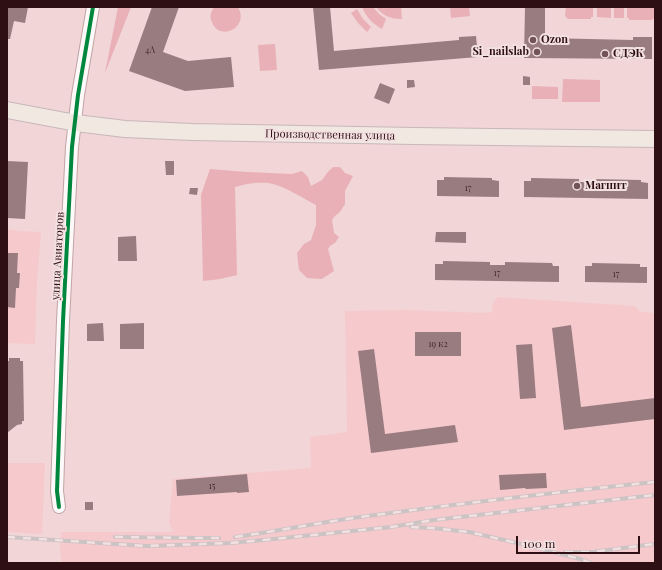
<!DOCTYPE html>
<meta charset="utf-8">
<style>
body{margin:0}
#map{position:relative;width:662px;height:570px;overflow:hidden;background:#f1d5d7;font-family:"Playfair Display",serif}
canvas{display:block}
.frame{position:absolute;inset:0;border:8px solid #2e0f14;pointer-events:none}
.scale{position:absolute;left:516px;top:536px;width:124px;height:18px;box-sizing:border-box;border:2px solid #2e0f14;border-top:0;padding-left:5px;font-size:12px;line-height:14px;white-space:nowrap;color:#2e0f14;-webkit-text-stroke:3px #f3e0e1;paint-order:stroke}
</style>
<div id="map">
<canvas width="662" height="570"></canvas>
<div class="frame"></div>
<div class="scale">100 m</div>
</div>
<script>
const c = document.querySelector('canvas').getContext('2d');
c.lineJoin = 'round';
function fill(path, color) {
  c.fillStyle = color;
  c.fill(path, 'evenodd');
}
function stroke(path, color, width, dash) {
  c.strokeStyle = color;
  c.lineWidth = width;
  c.lineCap = dash ? 'butt' : 'round';
  c.setLineDash(dash || []);
  c.stroke(path);
}
function drawText(font, color, halo, rows, align = 'center') {
  c.font = font + ' "Playfair Display",serif';
  c.lineWidth = 4;
  c.setLineDash([]);
  c.textBaseline = 'middle';
  c.strokeStyle = halo;
  c.fillStyle = color;
  for (const [text, x, y, turn = 0] of rows) {
    c.save();
    c.translate(x, y);
    c.rotate((+turn || 0) * Math.PI / 180);
    c.textAlign = isNaN(turn) ? turn : align;
    if (halo) c.strokeText(text, 0, 0);
    c.fillText(text, 0, 0);
    c.restore();
  }
}
fill(new Path2D(`
 M7 229 19 231 41 232 37 280 35 344 8 343V330H7Z
 M498 297 635 306 640 312 655 313V563H62L60 551 61 532H173L169 522 173 479 311 468 310 437 347 432 345 311 408 310 484 313 492 312 493 302Z
 M7 463H45L42 534 7 532Z`), '#f6c9cd');
fill(new Path2D(`
 M118 7H131L105 73Z
 M214 7H238C250 28 219 42 212 22 209 17 211 12 214 7Z
 M362 7H373L379 14 386 19 382 29C373 24 366 17 362 7Z
 M376 7H401L402 19C391 19 383 16 376 7Z
 M450 7H469L470 16 451 18Z
 M566 7H593V17H591V19H568L565 16Z
 M597 7H611V18L597 17Z
 M614 7H624V18H614Z
 M627 7H655C655 12 657 19 651 20H629V18H627Z
 M357 9 363 19 371 27 367 32 358 23 351 13Z
 M275 44 277 70 260 71 258 45Z
 M563 79 600 80V102H562Z
 M532 86 558 87V99H532Z
 M333 167H340L345 173 353 176 345 191V204L340 212 335 216 332 220 334 233 339 237 335 243 330 246 328 249 334 271 322 279 307 278 299 270 297 253 304 244 311 240 316 225V205C302 198 288 188 273 184 263 181 244 184 235 187L237 275 220 279 203 281 201 195 210 169 247 172 292 174 302 171 308 177 311 186 322 180 327 173Z`), '#e9b0b7');
fill(new Path2D(`
 M7 7H28L25 23 14 21 10 39H7Z
 M152 7H179L163 52 188 61 231 57 234 87 185 91 129 71Z
 M313 7H330L334 51 459 40V37L476 36 478 57 319 70Z
 M525 7H545V38L633 40V37H652V59L524 58Z
 M523 76 530 77V85H523Z
 M407 80H414L415 87 407 88Z
 M380 83 395 89 389 104 374 98Z
 M7 161 28 162 25 219 7 218Z
 M165 161H174V175H166Z
 M444 177 492 178V180L499 181V197L437 196V180H444Z
 M531 178 579 179V182H593V179L641 180V182L648 183V199L524 197V181H531Z
 M190 188H198L197 195 189 194Z
 M436 232H466V243L435 242Z
 M136 236 137 261H118V237Z
 M7 253H18L17 273H20L19 288H16L15 308 7 307Z
 M443 261 490 262V265H505V262L552 263 553 266H559V282L435 280V264H443Z
 M592 263 640 264V267H647V283L585 282V266H592Z
 M103 323 104 341H87V324Z
 M144 323V349H120V324Z
 M571 325 581 407 655 398V419L564 430 552 328Z
 M415 332H461V356H415Z
 M532 344 536 398 520 399 516 345Z
 M374 349 385 434 455 425 458 442 371 453 358 351Z
 M9 358H20V361H23L24 421H22V424L17 425 7 433V420H8L7 403V361H9Z
 M546 473 547 488 526 489 525 488 500 490 499 475Z
 M247 474 249 492 237 493V492L177 496 176 480Z
 M85 502H93V510H85Z`), '#987c80');
const minor = new Path2D(`
 M59 507 57 491 63 321 72 147 78 95 93 7`);
const major = new Path2D(`
 M7 110 76 123 125 129 192 132 414 136 655 139`);
stroke(minor, '#c0a4a7', 14);
stroke(major, '#c8b7b9', 18);
stroke(minor, '#fdf9f9', 12);
stroke(major, '#f1e8e1', 16);
const rail = new Path2D(`
 M411 527 432 528 469 532 530 546 580 559 591 563
 M7 537 147 546 230 543 264 540 391 527 434 520 655 495
 M115 537 199 538H219
 M235 537C277 531 318 523 360 517 458 504 557 492 655 482
 M565 552H592L655 544`);
stroke(rail, '#ccc3c4', 4);
stroke(rail, '#f3e0e1', 2.5, [8]);
stroke(new Path2D(`
 M59 507 57 491 63 321 72 147 78 95 93 7`), '#00873e', 4);
for (const [x, y, r, color] of [
 [533,40,4,"#725458"],
 [537,52,4,"#725458"],
 [605,54,4,"#725458"],
 [577,186,4,"#725458"]
]) {
  const dot = new Path2D();
  dot.arc(x, y, r, 0, 2 * Math.PI);
  c.fillStyle = color;
  c.fill(dot);
  stroke(dot, '#f3e0e1', 1.5);
}
drawText('9px', '#482a2f', null, [
 ["4А",150,50],
 ["17",468,188],
 ["17",497,273],
 ["17",616,274],
 ["19 к2",438,344],
 ["15",212,486]
]);
drawText('bold 11px', '#2e0f14', '#f3e0e1', [
 ["Ozon",541,40],
 ["Si_nailslab",529,52,"right"],
 ["СДЭК",613,54],
 ["Магнит",585,186]
], 'left');
drawText('11px', '#2e0f14', '#f3e0e1', [
 ["Производственная улица",330,135,1],
 ["улица Авиаторов",58,256,-87]
]);
</script>
